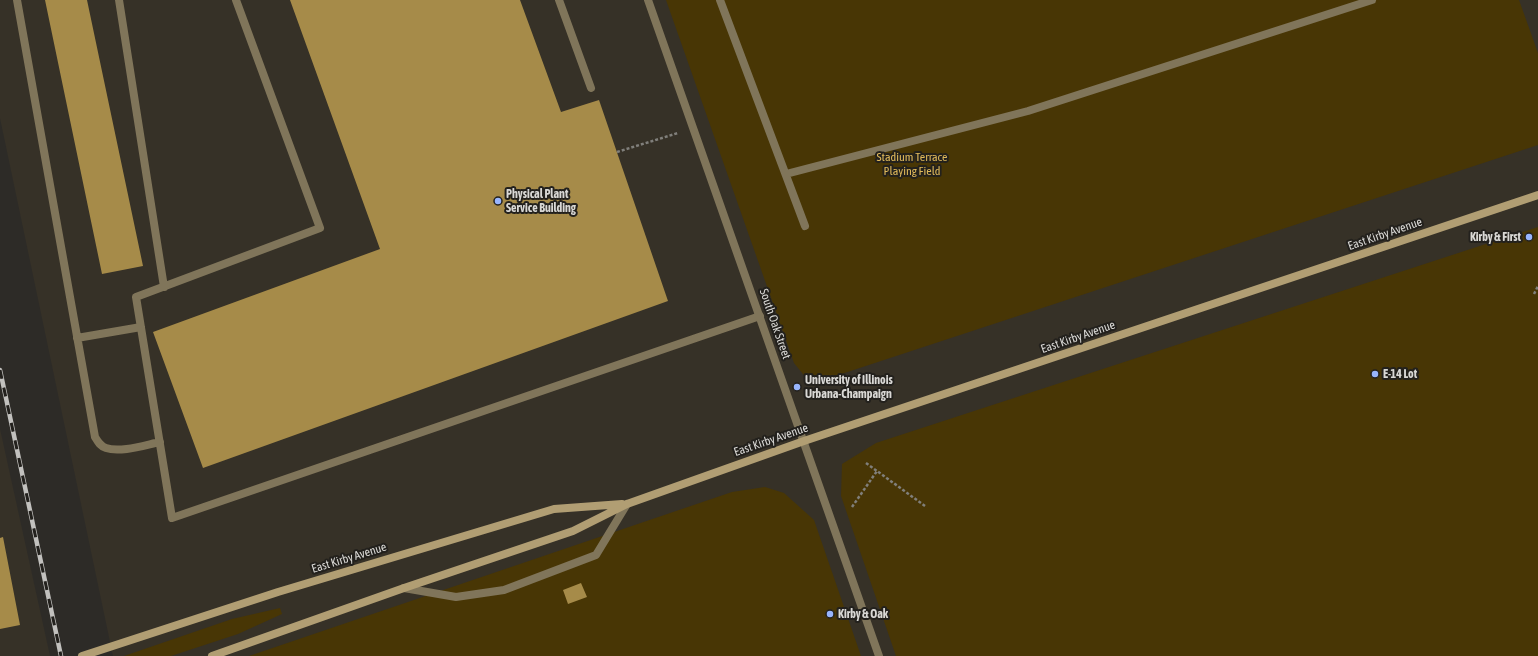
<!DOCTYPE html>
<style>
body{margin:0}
canvas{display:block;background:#2d2b27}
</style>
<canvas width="1538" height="656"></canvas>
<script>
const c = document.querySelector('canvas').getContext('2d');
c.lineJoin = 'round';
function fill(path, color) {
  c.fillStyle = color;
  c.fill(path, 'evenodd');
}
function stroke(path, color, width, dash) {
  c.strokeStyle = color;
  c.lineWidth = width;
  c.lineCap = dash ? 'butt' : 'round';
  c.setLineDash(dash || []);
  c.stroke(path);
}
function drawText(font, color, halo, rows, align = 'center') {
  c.font = font + ' "Asap Condensed",sans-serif';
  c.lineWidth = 4;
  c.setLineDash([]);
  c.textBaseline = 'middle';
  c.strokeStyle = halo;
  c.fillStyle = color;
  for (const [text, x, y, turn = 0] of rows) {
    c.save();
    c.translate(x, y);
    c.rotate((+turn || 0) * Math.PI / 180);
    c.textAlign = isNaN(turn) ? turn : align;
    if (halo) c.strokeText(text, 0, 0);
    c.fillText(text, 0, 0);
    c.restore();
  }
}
fill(new Path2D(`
 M0 0H1538V656H113L0 118Z
 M0 429 50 656H0Z`), '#363127');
fill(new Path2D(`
 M666 0H1519L1538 53V145L811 384 794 363Z
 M1538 227V656H896L841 496 842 464 876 443Z
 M765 487 784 493 814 520 861 656H249L732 492Z
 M280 608 282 614 238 634 171 656H124L232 619Z`), '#483605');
fill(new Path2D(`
 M45 0H87L143 266 102 274Z
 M290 0H520L561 112 599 100 668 301 203 468 153 332 380 249Z
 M3 537 20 625 0 629V538Z
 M581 583 587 597 568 604 563 590Z`), '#a68b49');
stroke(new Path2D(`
 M617 152 678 133
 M1534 294 1538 286
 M866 463 925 506
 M852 507 877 471`), '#807f7b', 2.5, [3, 2]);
stroke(new Path2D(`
 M17 0 95 437C98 442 100 446 106 448 120 453 145 445 160 442
 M119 0 164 287
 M236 0 320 228 136 297 172 518 760 316
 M559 0 591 88
 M720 0 805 226
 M786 174 1028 111 1372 0
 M77 338 141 327
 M404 588 456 597 504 590 596 555 627 504`), '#80755a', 8);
stroke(new Path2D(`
 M648 0 879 656`), '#80755a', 8);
stroke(new Path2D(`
 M82 656 278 592 554 509 622 504
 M212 656 404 588 573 531 627 504 804 441 1538 195`), '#b19e73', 8);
const rail = new Path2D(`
 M0 370 61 656`);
stroke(rail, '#c2c1be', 4.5);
stroke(rail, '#23211d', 3, [9]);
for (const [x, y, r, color] of [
 [498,201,4,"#98b5fd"],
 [1529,237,4,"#98b5fd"],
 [1375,374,4,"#98b5fd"],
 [797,387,4,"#98b5fd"],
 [830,614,4,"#98b5fd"]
]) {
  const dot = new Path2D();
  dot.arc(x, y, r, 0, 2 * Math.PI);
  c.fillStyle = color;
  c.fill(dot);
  stroke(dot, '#23211d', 1.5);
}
drawText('12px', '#e1ba5b', '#23211d', [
 ["Stadium Terrace",912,157],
 ["Playing Field",912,171]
]);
drawText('bold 12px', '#d9d8d5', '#23211d', [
 ["Physical Plant",506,194],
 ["Service Building",506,208],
 ["Kirby & First",1521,237,"right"],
 ["E-14 Lot",1383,374],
 ["University of Illinois",805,380],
 ["Urbana-Champaign",805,394],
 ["Kirby & Oak",838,614]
], 'left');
drawText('12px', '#d9d8d5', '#23211d', [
 ["East Kirby Avenue",1385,234,-19],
 ["South Oak Street",775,324,71],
 ["East Kirby Avenue",1078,337,-19],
 ["East Kirby Avenue",771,440,-19],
 ["East Kirby Avenue",349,558,-17]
]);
</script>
